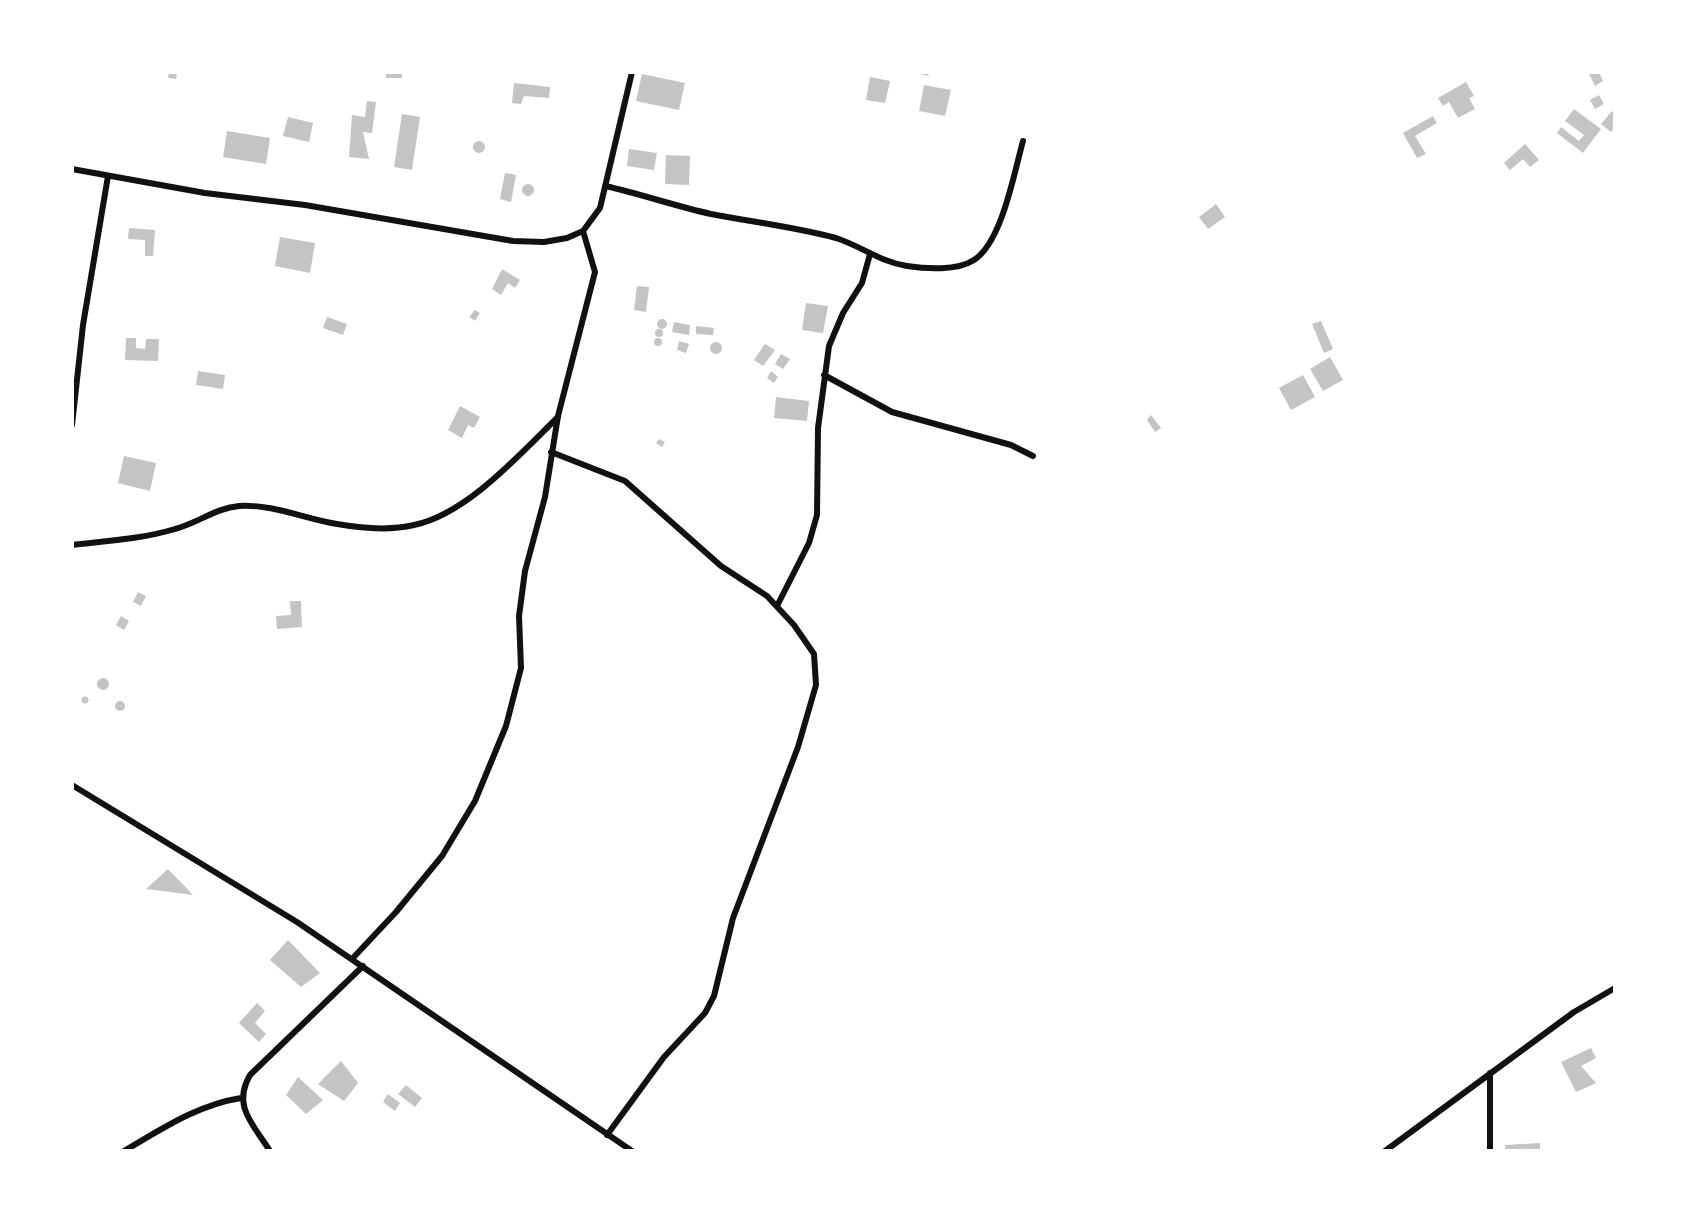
<!DOCTYPE html>
<style>
body{margin:0}
#map{position:relative;width:1687px;height:1223px;overflow:hidden;background:#fff;font-family:Cabin,sans-serif}
canvas{display:block}
.frame{position:absolute;inset:0;border:74px solid #fff;pointer-events:none}
</style>
<div id="map">
<canvas width="1687" height="1223"></canvas>
<div class="frame"></div>
</div>
<script>
const c = document.querySelector('canvas').getContext('2d');
c.lineJoin = 'round';
function fill(path, color) {
  c.fillStyle = color;
  c.fill(path, 'evenodd');
}
function stroke(path, color, width, dash) {
  c.strokeStyle = color;
  c.lineWidth = width;
  c.lineCap = dash ? 'butt' : 'round';
  c.setLineDash(dash || []);
  c.stroke(path);
}
fill(new Path2D(`
 M169 72H177L176 79 168 78Z
 M386 72H402V78H386Z
 M914 72H927L929 76 914 73Z
 M1593 72H1599L1603 81 1595 86 1589 74Z
 M642 74 685 83 679 110 636 101Z
 M870 77 890 81 885 103 866 100Z
 M1466 82 1474 96 1469 98 1475 109 1458 118 1449 102 1443 106 1438 98Z
 M514 83 550 87 549 98 524 96 521 104 512 103Z
 M924 85 951 90 945 116 919 111Z
 M1599 95 1604 104 1595 109 1590 100Z
 M367 101 376 102 372 133 363 132 369 159 349 157 352 115 365 117Z
 M1574 109 1601 129 1583 153 1557 133 1561 127 1579 141 1584 135 1565 121Z
 M1612 111 1615 114V127L1611 132 1601 124Z
 M402 114 420 117 412 170 394 167Z
 M1433 116 1437 123 1415 136 1426 154 1417 158 1403 133Z
 M288 117 313 123 309 142 283 136Z
 M227 131 270 138 266 164 223 157Z
 M473 147a6 6 0 1 1 12 0a6 6 0 1 1-12 0Z
 M1525 144 1539 160 1530 167 1523 159 1510 170 1504 163Z
 M629 149 657 153 654 170 627 166Z
 M666 155 690 156 689 185 665 184Z
 M505 173 516 175 511 202 500 199Z
 M522 190a6 6 0 1 1 12 0a6 6 0 1 1-12 0Z
 M1216 204 1225 217 1208 229 1199 217Z
 M129 228 155 230 153 256H145V240L128 239Z
 M280 237 315 243 310 273 275 266Z
 M502 269 520 280 515 288 508 283 501 295 492 289Z
 M637 286 649 287 646 312 634 310Z
 M806 303 828 306 823 333 802 330Z
 M475 310 480 313 475 321 469 317Z
 M327 317 347 324 343 335 323 328Z
 M657 324a5 5 0 1 1 10 0a5 5 0 1 1-10 0Z
 M1321 321 1333 349 1324 353 1312 324Z
 M674 322 690 325 689 335 672 332Z
 M696 326 714 328 713 335 696 334Z
 M655 333a4 4 0 1 1 8 0a4 4 0 1 1-8 0Z
 M654 342a4 4 0 1 1 8 0a4 4 0 1 1-8 0Z
 M126 338H136V348L145 349 146 339H159L158 361 125 360Z
 M679 341 689 344 686 353 677 350Z
 M710 348a6 6 0 1 1 12 0a6 6 0 1 1-12 0Z
 M765 344 775 350 763 366 754 360Z
 M781 354 790 359 783 369 775 364Z
 M1330 357 1343 380 1323 391 1310 369Z
 M198 371 225 375 223 389 196 385Z
 M771 371 778 377 774 383 767 378Z
 M1303 375 1315 397 1291 410 1279 388Z
 M776 397 809 401 807 421 774 418Z
 M460 406 480 417 474 428 468 425 462 438 448 430Z
 M1151 415 1161 428 1155 432 1147 420Z
 M659 439 665 442 662 447 656 443Z
 M124 456 156 463 150 491 118 483Z
 M138 592 146 596 141 606 133 602Z
 M290 601H301L302 627 277 629 276 616 291 615Z
 M121 616 129 621 124 630 116 625Z
 M97 684a6 6 0 1 1 12 0a6 6 0 1 1-12 0Z
 M81.5 700a3.5 3.5 0 1 1 7 0a3.5 3.5 0 1 1-7 0Z
 M115 706a5 5 0 1 1 10 0a5 5 0 1 1-10 0Z
 M168 869 193 895 146 889Z
 M288 940 320 973 301 987 270 960Z
 M257 1003 265 1011 255 1023 266 1034 259 1042 239 1023Z
 M1591 1048 1596 1058 1581 1066 1596 1083 1576 1092 1561 1062Z
 M341 1061 358 1083 344 1101 318 1084Z
 M298 1077 323 1100 306 1114 286 1095Z
 M406 1085 422 1098 415 1107 398 1094Z
 M388 1094 400 1103 395 1111 383 1102Z
 M1540 1143V1151H1506L1505 1145Z`), '#c4c4c4');
stroke(new Path2D(`
 M72 169 205 193 305 205 513 241 544 242 567 238 583 231 600 208 632 72
 M605 186C641 194 675 206 711 214 752 222 795 227 836 238 861 246 880 262 907 266 926 269 957 271 974 260 1002 242 1014 173 1023 141
 M824 375 892 412 1011 445 1033 456
 M72 425 83 325 108 176
 M551 452 625 481 721 566 767 596 794 625 814 654 816 685 798 747 733 918 714 996 705 1013 664 1057 607 1135
 M72 545C107 541 142 539 175 529 198 523 216 508 239 506 274 504 304 519 337 524 363 528 388 531 414 525 467 514 520 454 558 417
 M777 606 809 543 817 515 818 428 829 346 843 313 862 283 870 254
 M72 785 297 922 632 1151
 M352 959 396 912 442 856 475 801 506 726 521 668 519 616 525 571 545 497 558 416 595 272 583 231
 M1490 1073V1151
 M124 1151C162 1129 197 1105 241 1098
 M270 1151C253 1124 232 1106 250 1075L363 966
 M1385 1151 1574 1012 1615 988`), '#111', 6);
</script>
